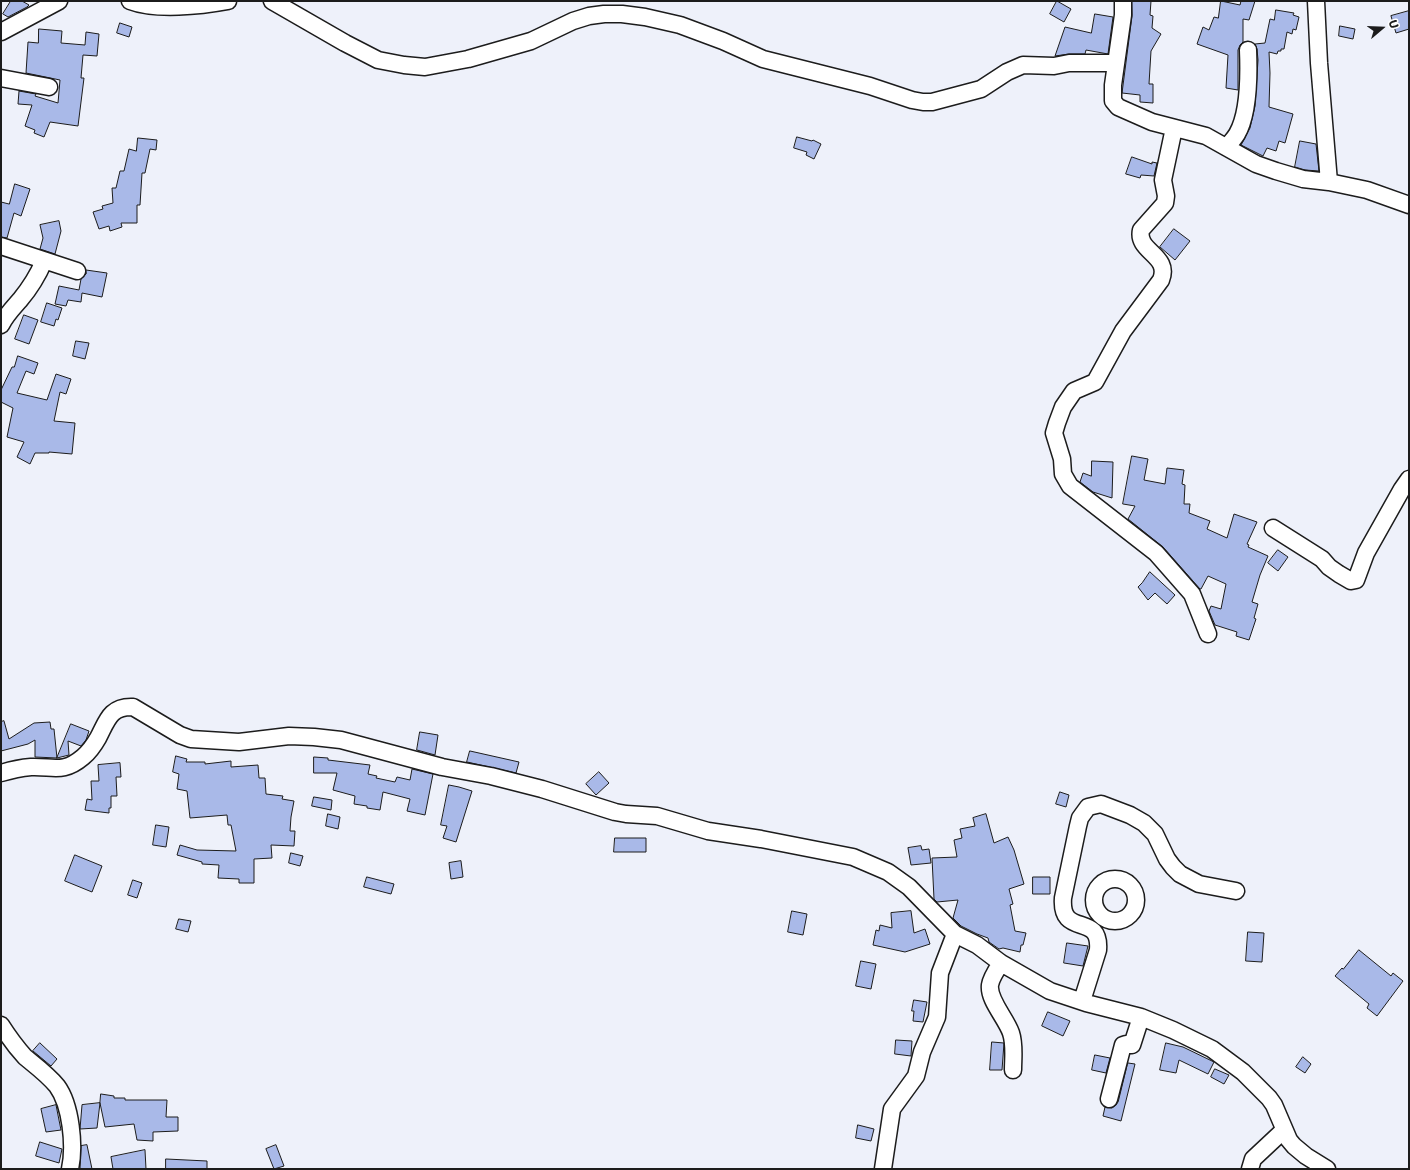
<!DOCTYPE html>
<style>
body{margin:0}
#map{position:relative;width:1410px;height:1170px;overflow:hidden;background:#eef1fa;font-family:"Playpen Sans",sans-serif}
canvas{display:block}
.frame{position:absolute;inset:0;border:2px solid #1c1c1c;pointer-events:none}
.north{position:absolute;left:1362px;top:8px;width:40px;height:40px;-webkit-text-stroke:3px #fff;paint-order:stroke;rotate:71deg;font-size:11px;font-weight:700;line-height:16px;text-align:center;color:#1c1c1c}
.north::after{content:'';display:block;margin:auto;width:14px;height:18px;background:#1c1c1c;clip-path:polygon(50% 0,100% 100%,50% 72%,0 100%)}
</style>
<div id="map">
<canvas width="1410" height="1170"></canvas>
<div class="frame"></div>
<div class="north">U</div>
</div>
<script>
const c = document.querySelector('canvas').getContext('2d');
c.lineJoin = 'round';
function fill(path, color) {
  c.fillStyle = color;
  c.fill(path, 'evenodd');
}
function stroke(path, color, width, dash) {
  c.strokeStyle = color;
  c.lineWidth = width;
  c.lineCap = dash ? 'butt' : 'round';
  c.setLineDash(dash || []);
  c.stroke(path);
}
const building = new Path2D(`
 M11 1H22L29 5 27 7 8 17 3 14Z
 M1057 1 1071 9 1064 22 1050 14Z
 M1132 1H1151L1150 15 1153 16 1152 28 1161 34 1151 51 1149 84H1153V103L1140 102V95L1122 93 1132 16Z
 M1221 1 1240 5 1241 1H1255L1249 20 1243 19V42L1240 45 1238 50V90L1226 88 1228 55 1197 44 1203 27 1209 30 1214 17 1218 18Z
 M1276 10 1294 13 1293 15 1299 17 1296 30 1293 29 1292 34 1287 32 1284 49H1281V51H1278L1277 54 1269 52 1270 73 1269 107 1293 114 1285 143 1279 141 1276 151 1267 148 1263 156 1241 145 1250 128 1255 106 1258 60 1257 49 1255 44 1265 43 1270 19 1274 20Z
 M1409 11V29L1396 33 1391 16Z
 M1095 14 1113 17 1108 54 1086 50 1085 54H1069L1055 56 1065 27 1091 33Z
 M120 23 132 27 129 37 117 33Z
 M1340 26 1355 29 1353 39 1339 36Z
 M39 29 62 31 61 43 85 45 86 32 99 34 97 56 83 55 81 78H84L78 126 50 122 44 137 34 133 35 130 25 126 32 105 18 104 19 91 36 94 35 96 58 103 60 80 26 73 28 42 38 43Z
 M797 137 812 141 813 140 821 144 814 159 806 155 807 152 794 148Z
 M138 138 157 140 156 150 150 149 145 173H142L140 205H137V223H121L122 227 110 231 109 226 99 229 93 212 103 209 102 206 113 203 112 188H116L120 171H124L129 149 136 151Z
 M1300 141 1316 144 1319 171 1305 170 1295 167Z
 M1132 157 1152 164V162L1157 163 1154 176 1141 175 1140 178 1126 174Z
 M15 184 30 189 21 216 14 213 7 238 1 237V202L9 204Z
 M59 221 61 231 55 254 40 249 43 238 40 225Z
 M1174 229 1190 241 1175 260 1160 247Z
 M86 270 107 273 102 297 82 293 81 302 68 300 66 306 55 304 59 286 79 290 81 279 86 274Z
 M47 303 62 308 58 320 56 319 54 326 41 322Z
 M24 315 38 320 29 344 15 339Z
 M76 341 89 343 85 359 73 356Z
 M18 356 38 363 34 374 26 371 17 393 47 400 56 374 71 379 66 394 60 392 54 421 75 423 72 454 49 452V453H35L30 464 17 457 24 442 7 437 13 408 1 402V390L12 367H14Z
 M1132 456 1148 459 1144 480 1165 484 1167 468 1184 470 1182 484 1185 485 1184 504H1190L1189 513 1210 521 1207 529 1227 538 1234 514 1257 522 1247 544 1249 545 1248 547 1268 556 1260 575 1252 602 1258 604 1254 618 1256 619 1249 640 1236 636 1237 632 1215 625 1209 611 1211 606 1221 609 1226 584 1208 576 1201 589H1200L1163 547 1128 519 1135 506 1123 504Z
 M1092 461 1113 462 1112 498 1093 492 1080 482 1083 473 1091 476Z
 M1278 550 1288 557 1278 571 1268 563Z
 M1150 572 1175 595 1167 604 1155 593 1148 600 1138 587 1142 583Z
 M4 721 9 739 34 723 50 722 51 729H54L57 758 35 757V740L28 744 1 751V722Z
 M71 724 89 731 86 740 81 746 68 741 69 755 57 758Z
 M420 732 438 735 435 755 417 750Z
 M470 751 519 762 516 773 467 762Z
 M176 756 187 759 186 762H205V764L231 761V767L258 765 259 778H265L266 794 283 796 282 799 294 801 291 817 290 831H295L294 846 271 845 272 858 254 859V883H239V879L218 878 219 865 202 864V862L177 855 180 845 197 850 236 851 231 825H228L227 815 190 818 187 791 177 789 179 774 173 772Z
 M314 757 328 758V760L370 765 368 774 377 776 376 778 395 782 397 777 410 780 412 769 433 774 425 815 407 811 410 799 383 792 380 810 367 808V806L354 804 355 796 333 790 337 773H314Z
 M120 763 121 777H116L117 796H111V808H109V813L85 810 87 799 92 800 91 781H99L98 765Z
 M599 772 609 783 596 795 586 784Z
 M449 785 459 787 472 791 456 842 443 838 447 826 441 825Z
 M1060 792 1069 795 1066 807 1056 804Z
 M314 797 332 800 331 810 312 806Z
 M328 814 340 817 338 829 326 826Z
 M986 814 994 843 1008 837 1014 850 1024 884 1009 889 1013 904 1010 905 1015 931 1026 933 1023 945H1021L1020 952 1003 948 999 949 989 942 988 938 977 934 961 926 953 918 958 900 937 902 934 899 932 858 957 857 954 840 962 838 960 829 975 826 973 818Z
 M156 825 169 827 166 847 153 845Z
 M615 838H646V852H614Z
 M921 846 922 850 929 849 931 863 911 865 908 848Z
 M291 853 303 856 300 866 289 863Z
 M75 855 102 866 92 892 65 881Z
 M461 861 463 877 451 879 449 863Z
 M367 877 394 884 391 894 364 887Z
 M1033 877H1050V894H1033Z
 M133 880 142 883 137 898 128 895Z
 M792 911 807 914 803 935 788 932Z
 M911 911 914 933 925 929 930 944 905 952 873 945 876 930 879 931 880 925 892 928 891 913Z
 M179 919 191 921 188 932 176 929Z
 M1248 932 1264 933 1262 962 1246 961Z
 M1067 943 1088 946 1083 966 1064 963Z
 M1359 950 1391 976 1393 973 1403 981 1377 1016 1367 1008 1369 1004 1335 976 1342 968 1343 969Z
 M861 961 876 964 871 989 856 986Z
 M914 1000 927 1002 923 1022 913 1021 914 1011H912Z
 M1048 1012 1070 1021 1063 1036 1042 1026Z
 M896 1040 912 1041 911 1056 895 1054Z
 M992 1042 1004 1043 1002 1070H990Z
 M40 1043 57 1059 51 1066 33 1051Z
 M1166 1043 1183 1047 1214 1062 1208 1074 1179 1060 1176 1073 1160 1070Z
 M1095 1055 1110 1058 1106 1073 1092 1070Z
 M1303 1057 1311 1064 1305 1073 1296 1067Z
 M1128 1063 1135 1064 1121 1121 1103 1116 1105 1107 1112 1108 1116 1105 1118 1102Z
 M1215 1069 1229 1075 1224 1084 1211 1077Z
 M101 1094 114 1096V1098H125V1100H167L166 1117H178V1131L153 1132V1141L137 1140 134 1124 105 1127 100 1103Z
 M100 1103 97 1128 80 1129 82 1105Z
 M56 1105 61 1130 46 1132 41 1109Z
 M858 1125 874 1129 871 1141 856 1138Z
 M40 1142 62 1149 59 1163 36 1156Z
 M87 1145 92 1169H80L81 1146Z
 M276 1145 284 1166 274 1169 266 1149Z
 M145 1150 146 1169H113L111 1157Z
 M166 1159 207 1161V1169H166Z`);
fill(building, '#a9b9e8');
stroke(building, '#1c1c1c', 1);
const minor = new Path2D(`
 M130 1C156 11 201 6 228 1
 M272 1 345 43 378 60 404 65 425 67 468 59 531 41 573 21 589 16 604 14H622L645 17 680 25 723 41 763 59 870 86 912 100 923 102H932L981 89 1007 72 1023 65 1054 66 1069 63H1116
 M1123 1V15L1113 85V101L1118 107 1152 122 1206 136 1256 164 1276 171 1303 179 1329 182 1367 190 1409 205
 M1316 1 1319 63 1329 182
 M1 32 59 1
 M1 78 49 87
 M1174 128 1163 180 1166 196 1165 203 1141 230C1136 252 1171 255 1161 280L1123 331 1095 382 1074 391 1063 407 1057 423 1054 433 1062 459 1063 474 1070 486 1156 553 1192 594 1208 634
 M1227 147C1230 143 1234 139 1237 134 1249 113 1249 74 1248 50
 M1 246 77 271
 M1 325C6 315 13 308 20 300 30 288 38 275 44 261
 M1273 528 1322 559 1329 567 1339 574 1351 581 1356 580 1366 553 1402 489 1409 479
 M1 773C11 770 20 768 31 767 53 766 63 774 83 757 89 752 94 745 98 738 107 721 110 706 133 707L180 735 191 739 239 742 289 736 314 737 341 740 442 767 491 776 542 789 615 812 626 814 657 816 708 831 761 839 853 857 888 872 909 887 955 934 977 945 1001 963 1050 991 1086 1003 1141 1017 1173 1030 1212 1049 1243 1072 1269 1098 1274 1105 1289 1140 1294 1146 1306 1156 1327 1169
 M1094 900a21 21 0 1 1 42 0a21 21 0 1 1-42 0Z
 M1001 963C997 969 991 978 990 985 988 1000 1006 1018 1011 1033 1015 1045 1013 1058 1013 1070
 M1082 1001 1098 950C1101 911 1060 939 1063 898L1078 826 1080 818 1088 807 1101 804 1130 815 1144 823 1155 834 1167 859 1173 867 1180 874 1199 884 1236 891
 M1 1025C8 1036 16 1047 25 1057 36 1066 48 1075 57 1086 71 1105 75 1146 70 1169
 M1109 1099 1123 1045 1126 1044 1132 1045 1141 1017
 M883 1169 892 1109 916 1076 922 1052 937 1017 940 973 955 934
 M1250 1169 1253 1159 1284 1130`);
stroke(minor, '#1c1c1c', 19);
stroke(minor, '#fff', 16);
</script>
